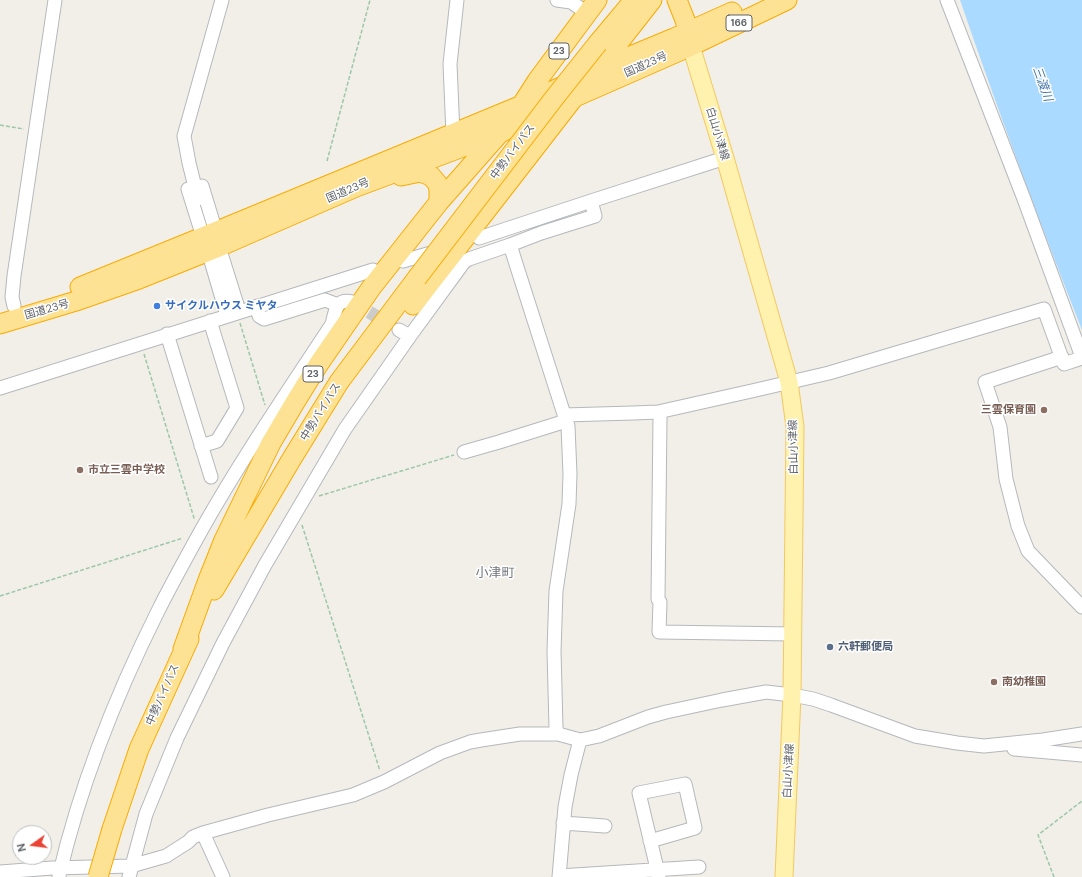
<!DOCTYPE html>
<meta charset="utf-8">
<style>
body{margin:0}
#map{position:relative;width:1082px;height:877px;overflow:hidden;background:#f1efe8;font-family:"DM Sans",sans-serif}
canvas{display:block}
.north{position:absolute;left:12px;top:825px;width:40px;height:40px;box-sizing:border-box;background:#fff;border:1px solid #bfc1c3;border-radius:50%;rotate:256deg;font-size:11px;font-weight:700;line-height:16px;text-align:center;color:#5f6368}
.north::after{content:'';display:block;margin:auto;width:14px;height:18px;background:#ea4335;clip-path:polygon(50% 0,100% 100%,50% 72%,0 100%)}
</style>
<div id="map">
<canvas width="1082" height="877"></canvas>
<div class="north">N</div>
</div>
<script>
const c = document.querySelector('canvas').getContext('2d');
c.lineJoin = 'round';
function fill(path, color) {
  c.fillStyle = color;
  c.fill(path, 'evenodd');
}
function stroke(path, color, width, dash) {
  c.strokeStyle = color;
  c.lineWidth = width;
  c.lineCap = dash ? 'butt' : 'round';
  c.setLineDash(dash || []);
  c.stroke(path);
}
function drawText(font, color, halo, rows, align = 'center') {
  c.font = font + ' "DM Sans","Noto Sans JP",sans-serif';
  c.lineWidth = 3;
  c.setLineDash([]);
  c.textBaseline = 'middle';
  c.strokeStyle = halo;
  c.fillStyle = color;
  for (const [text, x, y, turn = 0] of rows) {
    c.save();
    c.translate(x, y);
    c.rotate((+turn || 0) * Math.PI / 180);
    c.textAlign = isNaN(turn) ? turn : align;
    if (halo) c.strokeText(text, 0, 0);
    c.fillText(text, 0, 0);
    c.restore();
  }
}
fill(new Path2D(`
 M960 0H1082V330C1039 221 998 111 960 0Z`), '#aadaff');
stroke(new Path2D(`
 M198 199 211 241
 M353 302 390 325`), '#ccccc8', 13, [13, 6]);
const minor = new Path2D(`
 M557 0 571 2 587 13
 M947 0 1024 199 1082 357
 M453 134 450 64 457 0
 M202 186 216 232
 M188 189 203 237
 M198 199 189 163 184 136 222 0
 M479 238 591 201 725 158
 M219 247 239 311
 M208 251 227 315
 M403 261 438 251
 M14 306 12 297 14 276 55 0
 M257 306 259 316 264 319 325 300 338 305
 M399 330 410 336
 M167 334 211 477
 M1062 357 985 382 1000 427 1006 479 1018 526 1028 551 1082 607
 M0 388 373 270
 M658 412 660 417 658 599 660 602 659 632 793 634
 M564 415 633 413 658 412 756 390 829 373 1044 309 1064 364 1082 358
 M201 446 217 441 237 408 210 321
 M464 452 499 442 566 421
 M558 734 556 728 554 651 556 591 569 504 570 474 568 426 562 408 510 245 541 233 595 216 591 201
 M1014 749 1082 755
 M563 823 605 826
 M203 833 223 877
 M650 841 695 828 685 784 639 793 659 877
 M0 872 52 868 131 866 166 856 188 842 193 837 203 833 268 815 353 795 384 782 440 753 470 742 481 740 520 734H558L580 740 599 736 648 717 666 712 722 700 766 692 792 695 813 699 831 705 915 736 957 743 984 746 1043 740 1082 734
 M59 876C80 786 117 693 158 611 172 583 187 556 202 529 242 458 288 391 332 324 336 310 335 298 353 302
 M559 876 699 867
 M129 877 146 814 177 738 223 643 265 565 345 429 410 336 464 262 469 259 510 245
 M559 877 565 807 571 775 580 740`);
const major = new Path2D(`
 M688 32 691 46 725 158 789 382 795 427 792 695 784 877`);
const highway = new Path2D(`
 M677 0 685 20 688 32
 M598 43 634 0
 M598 69 652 0
 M521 106 537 81 597 0
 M401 176 420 172 431 176 437 183 439 189V202
 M80 287 210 234 522 105 597 70 674 38 732 12
 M413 305 572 100
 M0 324 76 301 139 279 214 249 356 187 500 133 575 97 691 46 787 0
 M214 590 291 460 339 382 417 278
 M183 649 208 580 224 540 271 443 294 404 318 365 371 288 439 202 498 135
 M112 829 139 749 189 639`);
stroke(minor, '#b5b8bc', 15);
stroke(major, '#f2c960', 19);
stroke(highway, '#f9ab00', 21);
stroke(new Path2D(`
 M0 125 24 129
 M327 161 370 0
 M240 323 265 405
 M144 354 194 518H195
 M319 496 454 455
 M302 525 380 771
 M0 596 183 538
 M1054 877 1038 835 1082 801`), '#9cc7a9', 1.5, [4, 2]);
stroke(minor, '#fff', 13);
stroke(major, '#fff2af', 17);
stroke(highway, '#fde293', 19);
const highwayBridge = new Path2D(`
 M417 278 555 97 598 43
 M98 877 112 829`);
stroke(highwayBridge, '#f9ab00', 21, []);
stroke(highwayBridge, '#fde293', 19);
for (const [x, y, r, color] of [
 [157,306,4,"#3f7fe0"],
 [1044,410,4,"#8d6e63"],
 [80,470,4,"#8d6e63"],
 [830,647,4,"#5c6f8a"],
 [994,682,4,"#8d6e63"]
]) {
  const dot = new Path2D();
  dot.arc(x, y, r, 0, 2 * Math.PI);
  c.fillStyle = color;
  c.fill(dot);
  stroke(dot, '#fff', 1.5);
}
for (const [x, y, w] of [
 [739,23,26],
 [559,51,20],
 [313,374,20]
]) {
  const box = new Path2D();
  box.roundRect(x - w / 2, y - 8, w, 16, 3);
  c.fillStyle = '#fff';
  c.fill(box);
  stroke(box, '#5f6368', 1);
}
drawText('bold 10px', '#5f6368', null, [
 ["166",739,23],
 ["23",559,51],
 ["23",313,374]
]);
drawText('11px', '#5f6368', '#fff', [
 ["国道23号",646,65,-24],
 ["白山小津線",717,134,73],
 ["中勢バイパス",513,152,-53],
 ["国道23号",348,191,-23],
 ["国道23号",47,310,-16],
 ["中勢バイパス",321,412,-58],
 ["白山小津線",794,447,-91],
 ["中勢バイパス",163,695,-66],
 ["白山小津線",789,771,-87]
]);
drawText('bold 11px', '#366cbe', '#fff', [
 ["サイクルハウス ミヤタ",165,306]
], 'left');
drawText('bold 11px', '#785e54', '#fff', [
 ["三雲保育園",1036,410,"right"],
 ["市立三雲中学校",88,470],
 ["南幼稚園",1002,682]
], 'left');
drawText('bold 11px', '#4e5e75', '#fff', [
 ["六軒郵便局",838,647]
], 'left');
drawText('italic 12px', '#4174aa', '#fff', [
 ["三渡川",1042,84,70]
]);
drawText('13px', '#70757a', '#fff', [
 ["小津町",495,574]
]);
</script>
